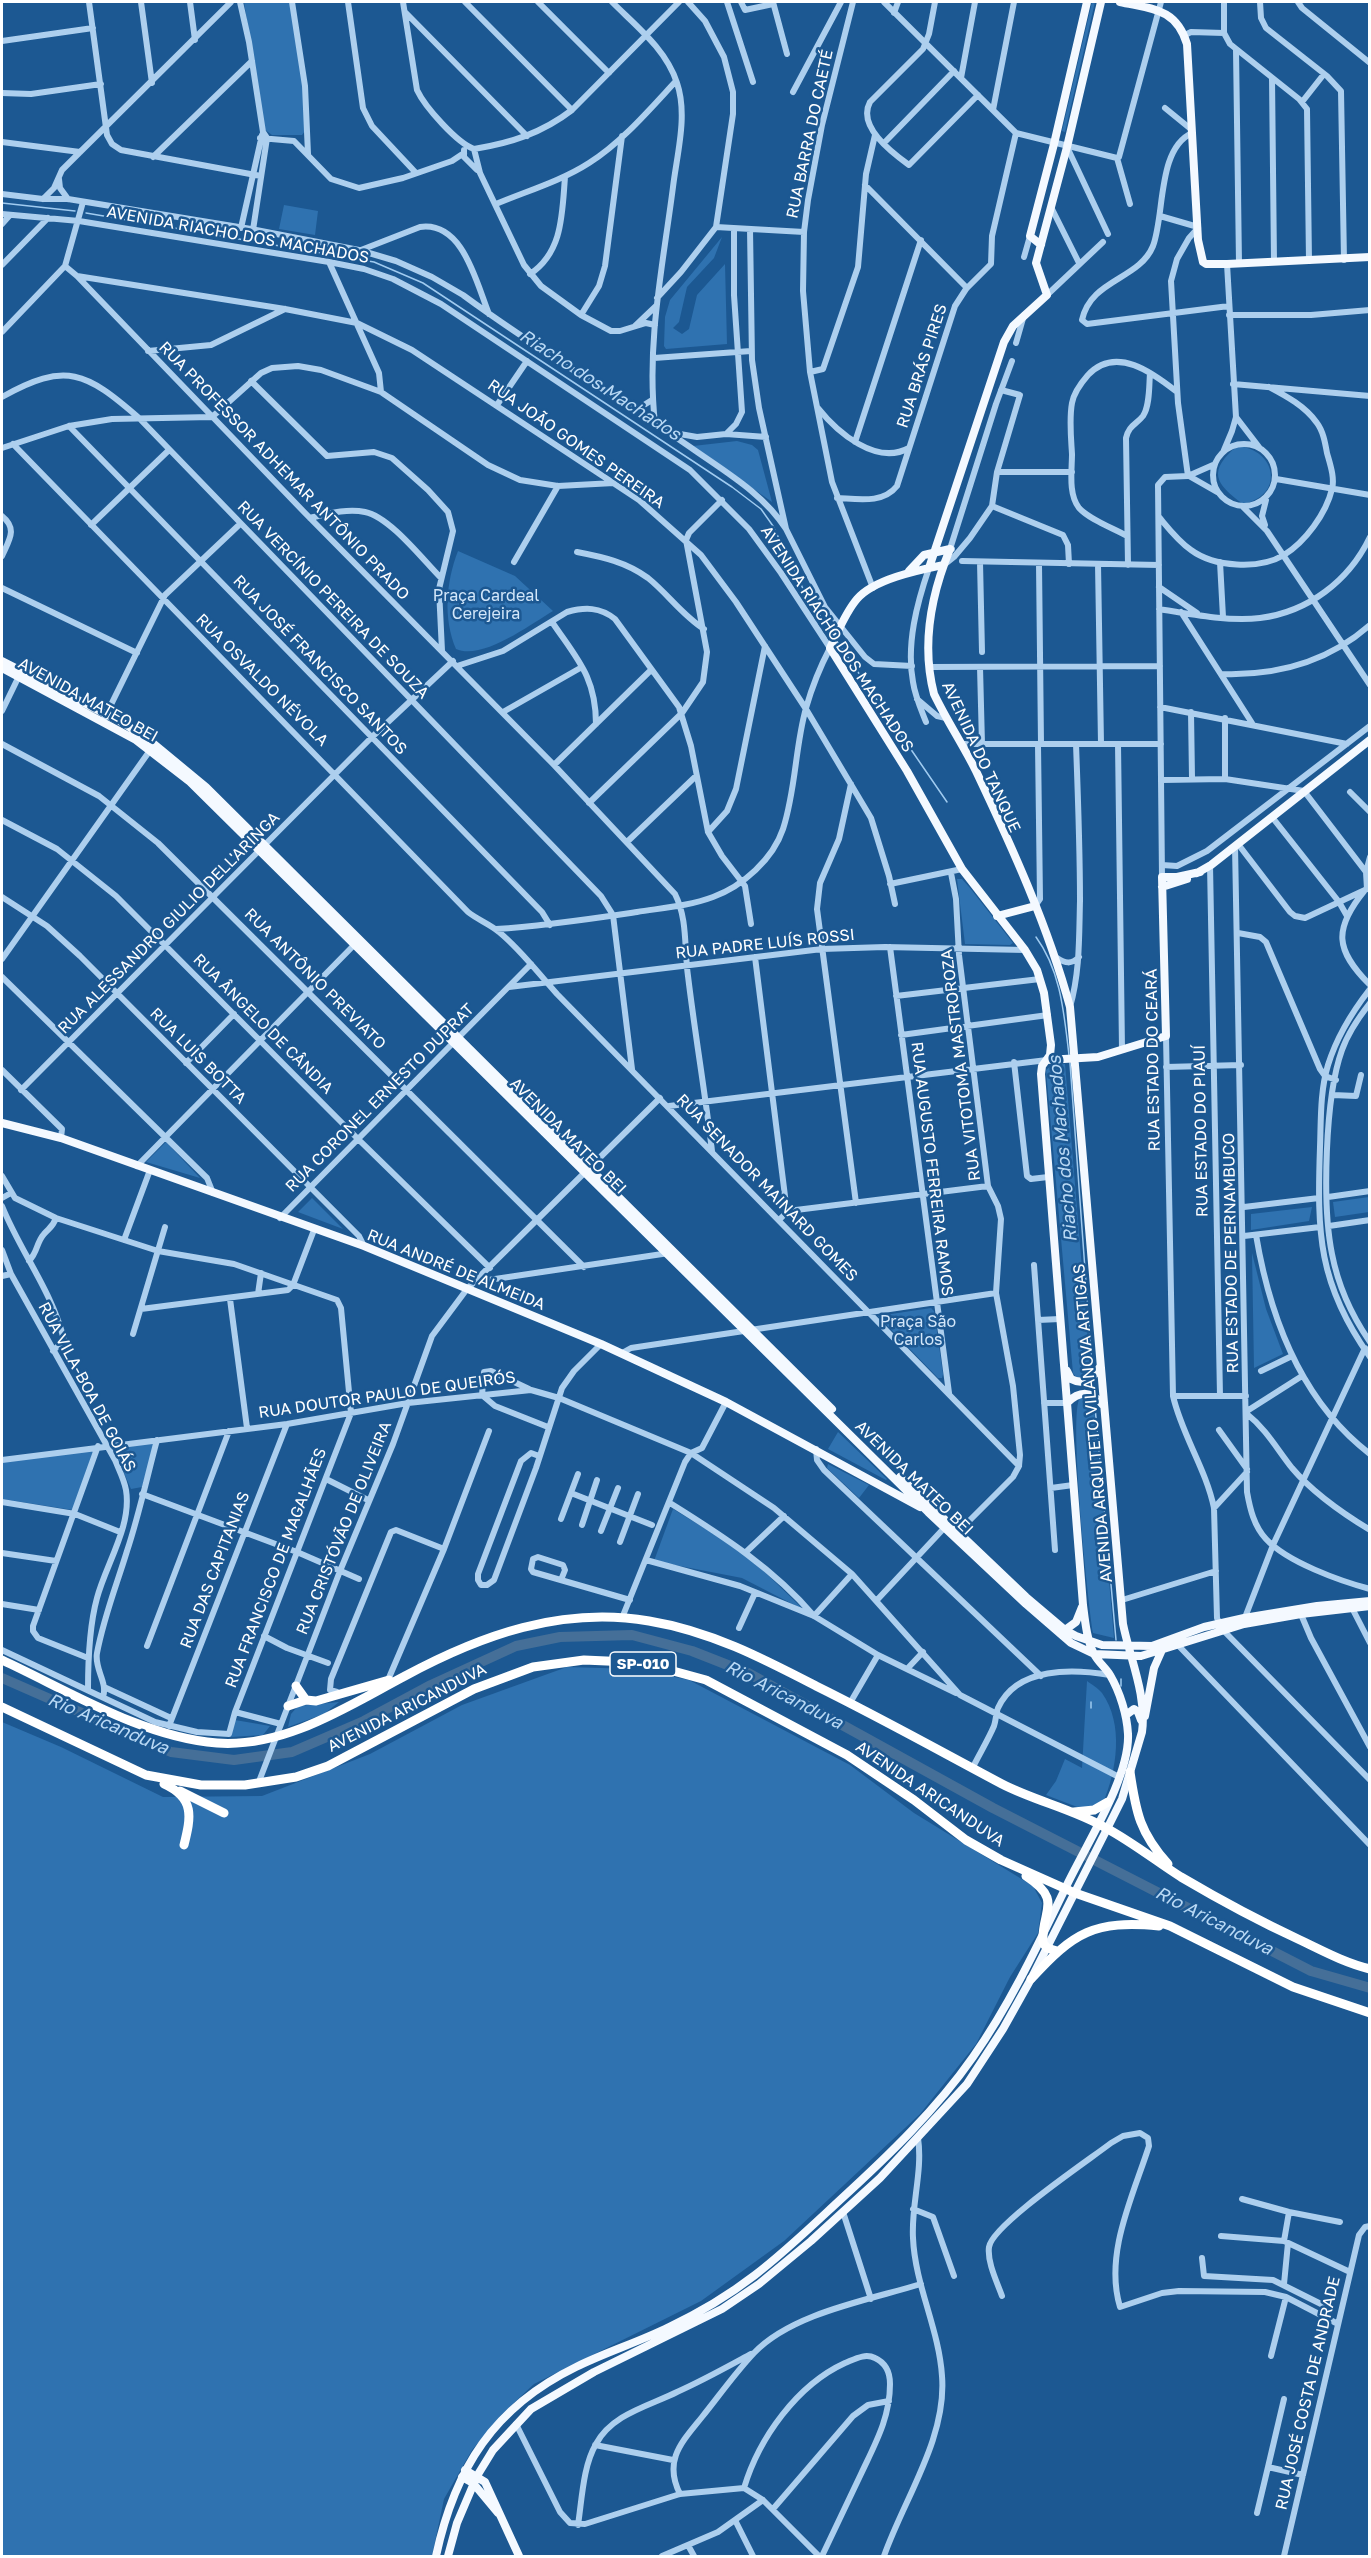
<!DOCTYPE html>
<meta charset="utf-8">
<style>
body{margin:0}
#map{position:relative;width:1371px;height:2558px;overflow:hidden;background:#1c5892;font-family:"Golos Text",sans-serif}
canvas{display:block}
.frame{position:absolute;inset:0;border:3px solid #fff;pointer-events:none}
</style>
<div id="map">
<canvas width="1371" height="2558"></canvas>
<div class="frame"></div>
</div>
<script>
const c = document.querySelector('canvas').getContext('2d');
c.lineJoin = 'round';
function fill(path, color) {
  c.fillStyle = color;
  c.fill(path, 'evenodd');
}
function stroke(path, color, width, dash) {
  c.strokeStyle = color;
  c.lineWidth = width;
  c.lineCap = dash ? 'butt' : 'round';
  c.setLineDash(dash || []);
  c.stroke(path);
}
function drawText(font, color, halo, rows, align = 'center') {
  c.font = font + ' "Golos Text",sans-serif';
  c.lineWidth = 5;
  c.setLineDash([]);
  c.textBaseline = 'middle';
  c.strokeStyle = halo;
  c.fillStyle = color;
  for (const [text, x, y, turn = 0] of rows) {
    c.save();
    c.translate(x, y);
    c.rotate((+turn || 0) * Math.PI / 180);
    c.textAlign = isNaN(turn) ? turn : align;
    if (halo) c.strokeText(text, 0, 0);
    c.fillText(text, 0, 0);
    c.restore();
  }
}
fill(new Path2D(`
 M244 2H290L304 94 305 131 302 135H272L264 129Z
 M1092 2H1095L1065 132 1062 131Z
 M284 205 318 211 315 235 279 229Z
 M722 237 714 258 687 287 679 322 673 328 682 334 689 329 697 295 725 264 727 344 666 349 664 346 665 317 670 300Z
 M737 441 752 445 758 450 772 502 693 446Z
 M1237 446C1276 449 1286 495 1243 504 1214 483 1208 471 1237 446Z
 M458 551 515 576 553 611C531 624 482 661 456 649 443 618 446 582 458 551Z
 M957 879H962L970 888 1013 943 1010 945 965 944Z
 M1065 1064 1090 1365H1086L1087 1379 1076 1377 1073 1373 1046 1070 1052 1065Z
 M166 1142 200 1178 146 1162Z
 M1369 1197V1212L1335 1217 1333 1202Z
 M312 1198 343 1229 298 1212Z
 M1312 1207 1309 1221 1251 1230V1214Z
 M1252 1253 1266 1309 1283 1354 1254 1368Z
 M931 1308 934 1311 943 1374 942 1378H938L878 1316Z
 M1093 1397 1114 1638 1093 1633C1088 1603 1068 1412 1080 1398Z
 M838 1432 887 1479 886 1480 828 1449Z
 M155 1443 142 1487 131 1489 113 1448Z
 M97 1449 73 1510 2 1499V1462Z
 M828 1464 869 1485 859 1498 827 1468Z
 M673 1509 745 1553 804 1610 742 1578 654 1561Z
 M567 1667 635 1669 689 1680 850 1765 914 1813 1033 1886 1042 1903 1038 1933 1010 1977 976 2044 920 2114 784 2241 701 2301 534 2384 501 2415 472 2450 444 2499 432 2556H2V1722L61 1747 163 1797 262 1796 370 1754 462 1705Z
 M1087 1681C1091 1684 1098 1688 1102 1693 1124 1724 1117 1770 1103 1803L1085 1810 1046 1795 1056 1781 1065 1759 1082 1768Z
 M339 1702 324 1714 288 1727 291 1714 298 1706Z
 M235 1720 270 1726 263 1735 231 1737Z`), '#2f72b0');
stroke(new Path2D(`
 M2 203 75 211
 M86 213 374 262 423 283 732 487 761 509 773 526 807 597 832 633
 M836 640 947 802
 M1036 937C1061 971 1064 1014 1069 1055
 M1070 1063 1092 1366
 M1095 1407 1116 1640
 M1121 1679V1686
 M1091 1708V1702`), '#a0cbf0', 1.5);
stroke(new Path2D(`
 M2 1678 171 1752 234 1760 292 1752 364 1721 431 1685 516 1646 560 1637 632 1635 692 1651 748 1673 993 1808 1311 1971 1370 1988`), '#456f98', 10);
stroke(new Path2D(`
 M89 2 107 135 112 144 121 150 261 176
 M141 2 152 83
 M190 2 195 40
 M240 2 249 42 263 132 267 138 253 230
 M292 2 305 86 308 154
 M348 2 363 108 372 126 416 173
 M403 2 417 90C425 107 457 143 474 149 511 143 542 133 572 110L679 2
 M465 2 572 110
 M538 2 609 73
 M612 2C636 26 666 49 677 83 688 115 677 154 673 187 663 265 646 344 655 423
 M727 2 753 82
 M741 2 745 10 773 4
 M773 2 787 54
 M853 2 822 125 808 200 804 232 803 291 810 372 832 482 873 588
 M884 2 1016 133 1117 158
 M935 2 929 34 923 49 870 102C857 126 891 152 909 165L978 95
 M1224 2V33L1230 44 1299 99 1307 109 1309 261
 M1260 2 1261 18 1266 28 1327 76 1341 91 1344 260
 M1298 2 1302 8 1370 63
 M405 12 527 136
 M894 13 898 2
 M1185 35 1191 32 1224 33
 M2 41 93 28
 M1236 50 1239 263
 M961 78 975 2
 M1272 78 1274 262
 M793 92 841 2
 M2 93 31 94 101 84
 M1302 102 1324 74
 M1165 108 1192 130
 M993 110 1014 2
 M1192 133C1157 149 1165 214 1153 246 1139 280 1091 279 1082 320L1087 324 1229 306
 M260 138 294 141 331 179 359 188 403 178 452 161 464 153
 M2 142 80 152
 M884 143 954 71
 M1067 147 1108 234
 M474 149 480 173 524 265 541 286 581 315 611 331H620L646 323 655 325
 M464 150V157L477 170
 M153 157 252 61
 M1117 158 1119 157 1161 2
 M1117 158 1130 204
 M59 179 60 188 68 199
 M865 185 967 288
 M2 194 43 199H68L251 229 359 250 396 261 432 277 463 295C536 349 615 395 690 447 724 471 763 493 786 529
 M43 199 54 188 62 170 231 2
 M496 204C527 191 561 181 589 163 622 142 650 109 676 81
 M1051 207 1079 263
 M2 214 79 221 329 262 364 269 393 279 441 304 690 470 749 529 781 573 830 648C820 667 812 687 806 708 795 747 796 789 783 829 773 859 743 886 713 897 689 906 662 908 637 912 590 919 544 926 496 929
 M1160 216 1198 227
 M2 224 10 215
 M716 227 804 232
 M241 228 262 135
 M750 229 752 360 759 408 786 529 825 607 865 657 874 664 912 666
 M361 250 420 227C463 221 476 282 489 314
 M1024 257 1030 236
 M329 262 379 373 381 392
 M2 265 48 218
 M65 266 77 276 305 513 554 765 675 894C688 920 684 948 688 976 695 1034 705 1092 712 1151
 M530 274C563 252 562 214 565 177
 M77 276 285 309 357 323 412 350 639 500 701 555 736 602 806 709 871 818 889 876 895 904
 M1047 295 1103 242
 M657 298 681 272 716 227 733 114V92L724 57 705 21 688 2
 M581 315 599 286 605 266 622 136
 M1229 315H1311L1370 310
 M635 326 656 306
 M2 332 65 266 83 202
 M1016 343 1024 315
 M148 351 211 345 285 309
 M654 358 751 351
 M810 372 823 369 858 267 866 174 875 135
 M251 381 327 456 374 452 392 458 428 490 448 512 453 531 439 589 442 651
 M1233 384 1370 396
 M2 397C66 361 86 372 139 418L601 896 613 915 632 1069
 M497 405 527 361
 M818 408C837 432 876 466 909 448
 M636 410 652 400
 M1236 417 1259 447
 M69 426 542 912 550 925
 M674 433 697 437 726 434 766 437
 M726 434 736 424 742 412 734 295V229
 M855 442 921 240
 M1213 475a31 31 0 1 1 62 0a31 31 0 1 1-62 0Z
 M13 444 468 912C478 920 490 924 499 932 521 950 538 973 557 994L1019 1466
 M2 448 69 426 112 419 212 417 261 373 272 368 298 366 321 370 381 392 488 465 520 480 558 486 614 483
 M1224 450 1232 431 1236 417 1227 264
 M997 472H1072
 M1188 476 1178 403 1171 281 1177 259 1189 238 1198 228
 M1189 476 1217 492
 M1276 479 1370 495
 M837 498C858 499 883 504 897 486L955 306 966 289 991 264 992 236 1016 133
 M992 506 1063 535 1068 545 1069 564
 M1243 507 1267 531 1370 685
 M2 516C18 529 9 540 2 556
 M1159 517C1169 529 1178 541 1191 550 1214 567 1259 570 1284 555 1305 542 1326 514 1332 489 1335 478 1330 464 1327 453 1325 442 1323 431 1317 423 1305 406 1286 396 1269 387
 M310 518C327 514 347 508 365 512 390 517 423 560 441 578
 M91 525 169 450
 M1265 525 1262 516 1266 500
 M1127 536C1113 528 1090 520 1079 508 1068 494 1072 470 1072 454 1071 437 1069 419 1072 403 1074 392 1081 383 1088 375 1116 345 1153 373 1177 392
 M686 540 689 533 722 500
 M952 549H950L996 404 1012 361
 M577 552C603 557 626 562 648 578 668 594 682 615 704 629
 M962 561 1159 565
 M514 562 558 486
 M980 562 982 652
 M1220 562 1223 617
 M1039 564 1041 744
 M1098 564 1101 744
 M944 565 954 557 970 538 992 506 997 472 1020 395 1001 390
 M1128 565 1126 438C1129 425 1136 425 1143 416 1150 406 1149 385 1150 373
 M1159 587 1197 613
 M2 588 137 653
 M1159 609C1189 614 1230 622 1260 618 1308 612 1349 581 1370 537
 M1181 612 1252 723
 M552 622C577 659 596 677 596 724
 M457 666 503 651 567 612C585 607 600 607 615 619L679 707 691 746 708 832 722 856 745 886 751 924
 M930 667 1160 666
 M980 667 982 744
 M1221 674C1276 676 1328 662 1370 625
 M917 699 937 716 946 718
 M1160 707 1347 744
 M2 711 20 674
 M503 712 582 667
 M1191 712 1192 778
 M1225 718V779
 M103 721 165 595 240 524
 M926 722C921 709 915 696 913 682 906 644 917 603 929 568
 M2 744 99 796 158 843 584 1267
 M961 744H1161
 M1118 744 1122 1049
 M554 765 651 670
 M1162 780 1225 779 1304 791 1366 872
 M851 784 839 839 820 883 817 909 856 1203
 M1350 792 1370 812
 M589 803 682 713 703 682 707 652 686 540
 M1272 817 1339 902 1347 916
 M2 820 57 849 116 896 358 1139 490 1268
 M708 832 727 811 736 789 765 646
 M628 841 696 776
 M1238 844 1290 912 1295 916 1305 918 1367 889 1366 872 1370 857
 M1235 846 1247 1492C1250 1509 1254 1526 1266 1539 1287 1562 1340 1581 1370 1589
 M1162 865 1177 866 1207 851 1370 726
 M1210 865 1220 1396
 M951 873 956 899 959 955 988 1186 998 1206 1001 1219 996 1293 1013 1386 1020 1455 1019 1466 1013 1477 955 1535
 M1162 877 1158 485 1165 477 1188 476 1213 465
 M890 884 962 869
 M1365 890C1333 929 1335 950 1370 985
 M2 897 47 926 80 956 359 1236 364 1246
 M1035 906 1040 899 1038 745
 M1238 933 1260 937 1266 942 1320 1069 1325 1076 1336 1080
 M890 947 949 1393
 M755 957 787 1212
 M1057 958C1065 963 1071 965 1079 957
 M2 959 151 749
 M2 977 207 1178 213 1193
 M509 987 822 949 885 947 1025 950
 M1370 989C1352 1012 1337 1036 1328 1065 1320 1091 1321 1120 1320 1147 1317 1233 1318 1284 1370 1357
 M896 996 1040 979
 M1370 1003C1359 1017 1348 1033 1342 1050 1325 1097 1322 1205 1332 1254 1338 1285 1352 1316 1370 1342
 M1070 1007C1080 972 1079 937 1080 901 1080 849 1078 797 1076 744
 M901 1035 1048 1015
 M1166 1036 1173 1396C1182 1435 1206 1469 1214 1508L1217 1618 1222 1629 1370 1780
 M1014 1062 1027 1176 1031 1179 1048 1177
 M186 1063 234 1014
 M1166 1067 1241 1065
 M2 1070 62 1129 61 1138
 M21 1090 371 738 453 661
 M1333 1095 1356 1096 1361 1075
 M669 1106 1047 1060
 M137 1166 357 942
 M2 1176 15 1198 56 1218 158 1251 234 1264 337 1300 341 1308 351 1413 235 1712 229 1734 197 1732 155 1722 2 1650
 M1328 1197 1370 1191
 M2 1198 11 1193
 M2 1206C21 1253 52 1291 64 1340L53 1351
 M1244 1207 1319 1198
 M280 1218 531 964
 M779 1220 787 1212 796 1210 988 1186
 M1329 1226 1370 1220
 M1256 1235C1270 1318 1301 1401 1370 1454
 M1244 1236 1320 1227
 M124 1240 150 1170
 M2 1250 11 1274 115 1460C119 1470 124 1479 126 1490 132 1526 106 1564 97 1598 89 1627 88 1660 88 1690
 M29 1261C38 1252 36 1243 44 1234 49 1228 53 1227 56 1218
 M1034 1265 1055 1550
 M2 1276 11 1274
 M475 1282 669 1253
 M258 1294 261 1273
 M230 1299 247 1428
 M141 1309 288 1290 293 1285 314 1230
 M1038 1320 1060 1319
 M133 1334 165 1227
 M622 1353 631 1348 996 1293
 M1261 1371 1292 1356
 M529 1389 491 1371 484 1372 482 1395 495 1406 548 1427
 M1173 1396H1246
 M1044 1403H1067
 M1247 1411 1302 1376
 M1247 1414C1266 1429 1277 1449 1292 1468 1313 1493 1342 1513 1370 1530
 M1219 1430 1247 1469
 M816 1449 817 1460 824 1470 1041 1676
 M539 1456 531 1453 521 1461 478 1574V1580L481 1585H487L494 1580 536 1468 562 1388 574 1371 601 1344
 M2 1460 287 1424 408 1403 531 1390 559 1398 691 1453 774 1508 852 1574 960 1695 1119 1777
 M326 1479 368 1500
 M1051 1488 1073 1485
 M571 1493 652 1525
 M142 1494 297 1552 359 1579
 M2 1502 75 1514 120 1532
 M670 1503C723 1536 774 1569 814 1616L852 1574
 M1214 1508 1247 1472
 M561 1519 578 1474
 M582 1525 597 1480
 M601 1531 618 1488
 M620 1542 638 1494
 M746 1552 784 1516
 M2 1553 56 1561
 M646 1560 740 1586 814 1616 878 1655 956 1693
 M561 1580 565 1570 563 1565 538 1557 533 1559 531 1569 533 1572 630 1600
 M877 1600 946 1526
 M1122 1600 1216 1571
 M2 1604 39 1610
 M1351 1606 1370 1643
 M1300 1612 1311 1638 1370 1747
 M622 1618 685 1462 691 1453 702 1448 726 1402
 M1244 1620 1273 1545 1365 1348
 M739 1628 755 1593
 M264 1636 287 1648 328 1663
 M1175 1642 1370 1845
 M147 1646 229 1431
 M88 1658 38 1638 33 1631V1626L98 1446
 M907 1669 923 1652
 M388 1680 444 1549 489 1431
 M104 1687 171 1718
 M337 1692 330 1690 331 1679 391 1532 396 1530 444 1549
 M103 1697C108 1682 94 1669 97 1653 104 1616 116 1587 127 1551 139 1515 147 1477 157 1440
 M850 1703 878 1655
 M235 1712 281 1724
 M169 1726 287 1424
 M973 1767C980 1753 988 1740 994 1726 996 1720 996 1713 998 1708 1017 1666 1074 1669 1110 1675
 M258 1784 340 1571 393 1444 432 1336 467 1289 660 1098
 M1242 2199 1289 2212 1340 2222
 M913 2209 933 2217 954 2276
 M843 2212 871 2299
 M1221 2236 1284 2241 1350 2272
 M1284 2241 1289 2212
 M1202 2258 1204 2276 1273 2280 1325 2306
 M1284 2284 1288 2243
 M1002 2296C997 2282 987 2262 989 2247 992 2225 1089 2160 1111 2143L1123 2136 1140 2133 1148 2138 1149 2146C1133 2196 1104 2254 1120 2307L1162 2293 1179 2291 1265 2292 1286 2297 1338 2324
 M1271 2356 1286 2297
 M1284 2399 1268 2467 1303 2475
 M516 2424 560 2512 570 2523 585 2524 680 2494 744 2488 763 2500 819 2556
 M595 2445 673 2460
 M744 2488C759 2438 797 2385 845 2363 855 2359 865 2353 875 2358 886 2363 890 2372 890 2384 890 2418 875 2444 861 2474 848 2501 835 2529 822 2556
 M680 2494C663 2460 682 2442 702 2417 719 2396 735 2373 754 2353 792 2313 869 2300 921 2284
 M773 2509 853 2416 868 2405 889 2401
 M1257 2513 1268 2467
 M735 2520 753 2556
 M578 2525C582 2499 583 2466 596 2444 612 2414 649 2406 677 2392 702 2381 727 2367 751 2354
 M689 2547 694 2556
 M662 2556 718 2532 763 2500
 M884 2556C904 2499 947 2438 942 2376 939 2329 915 2285 913 2238 911 2205 923 2171 918 2138
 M1284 2556 1359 2235 1365 2227 1370 2226`), '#adcfee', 6);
stroke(new Path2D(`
 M1120 2C1152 9 1176 8 1187 44L1198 240 1203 262 1206 264H1227L1370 257
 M1041 245 1030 236 1054 144 1087 2
 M929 568 1004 342 1013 326 1047 295 1036 263 1067 147 1101 2
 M909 571 924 555 950 549
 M2 661 125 724 154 744 206 787 832 1409
 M2 668 136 740 189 781 928 1512 1026 1604 1071 1643 1094 1654 1141 1656 1244 1624 1301 1614 1370 1606
 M1197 873 1211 865 1370 740
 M1162 887 1187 879
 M997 916 1035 906
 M1047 1060 1098 1057 1166 1036 1162 877H1177L1200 872
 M2 1123 61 1138 364 1246 601 1344 726 1402 920 1507
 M1067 1371 1071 1379C1084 1386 1093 1378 1100 1367
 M1067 1403C1080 1390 1092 1391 1103 1405
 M900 1477 1026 1597 1065 1630 1076 1636 1102 1645 1152 1646 1204 1627 1244 1618 1317 1606 1370 1601
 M1065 1630 1076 1622 1082 1607
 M1126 1715 1134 1709 1138 1712 1141 1720
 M1145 1716 1154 1668 1162 1650
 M465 2470 485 2482 519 2556
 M462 2477 473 2483 498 2513
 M436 2556C455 2468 494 2407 576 2367 606 2352 639 2342 669 2327 699 2313 729 2295 755 2275 785 2252 813 2225 840 2200 888 2156 936 2110 973 2057 1009 2006 1037 1947 1064 1891 1083 1849 1130 1779 1128 1734 1127 1715 1120 1692 1110 1675 1105 1667 1098 1662 1094 1654 1087 1641 1085 1621 1083 1605L1041 1074 1042 1066 1050 1055 1051 1045 1044 993 1037 970 1025 950 962 869 907 771 830 648C838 632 845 613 857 599 874 579 919 570 943 565
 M448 2556 457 2523 477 2476 493 2450 531 2409 594 2372 722 2309 759 2284 811 2241 880 2178 967 2084 1003 2029 1031 1979 1107 1829 1122 1799 1142 1732C1147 1695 1130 1659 1123 1624L1070 1007C1048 926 1012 847 976 771 963 745 947 721 934 694 921 644 931 595 950 549`), '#f4f9ff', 8);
stroke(new Path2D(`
 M2 1660C69 1691 142 1737 217 1743 285 1748 348 1706 405 1676 481 1635 562 1606 649 1621 710 1631 762 1658 816 1686 879 1717 940 1751 1002 1784 1035 1801 1073 1809 1106 1828 1132 1842 1156 1861 1181 1877 1220 1900 1259 1921 1300 1940 1323 1951 1345 1963 1370 1969
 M296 1686 306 1700 316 1701 389 1680
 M288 1706 306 1700
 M2 1707 146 1775 201 1785H245L296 1777 328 1766 474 1689 533 1667 584 1660 629 1662 655 1666 706 1680 847 1755 914 1800 966 1840 1001 1860 1075 1893 1170 1926 1293 1987 1370 2013
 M1130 1772C1136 1813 1140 1833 1168 1864
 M164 1784C195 1798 191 1817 184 1845
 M180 1791 224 1813
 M1074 1812 1094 1810 1108 1802
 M1026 1876C1064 1901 1041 1910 1043 1943L1047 1948 1057 1951
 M1031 1979C1074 1932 1094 1920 1159 1926`), '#fff', 9);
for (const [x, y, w] of [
 [643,1664,66]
]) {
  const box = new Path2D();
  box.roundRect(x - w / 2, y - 12, w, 24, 4.5);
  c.fillStyle = '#1c5892';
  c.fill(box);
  stroke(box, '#fff', 1.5);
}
drawText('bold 15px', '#fff', null, [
 ["SP-010",643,1664]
]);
drawText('16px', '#fff', '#1c5892', [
 ["RUA BARRA DO CAETÉ",810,134,-78],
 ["AVENIDA RIACHO DOS MACHADOS",238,235,10],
 ["RUA BRÁS PIRES",922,366,-72],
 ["RUA JOÃO GOMES PEREIRA",576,444,35],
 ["RUA PROFESSOR ADHEMAR ANTÔNIO PRADO",284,471,46],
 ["RUA VERCÍNIO PEREIRA DE SOUZA",333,600,46],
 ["AVENIDA RIACHO DOS MACHADOS",837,639,57],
 ["RUA JOSÉ FRANCISCO SANTOS",320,665,46],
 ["RUA OSVALDO NÉVOLA",262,680,45],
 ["AVENIDA MATEO BEI",88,700,29],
 ["AVENIDA DO TANQUE",981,757,65],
 ["RUA ALESSANDRO GIULIO DELL'ARINGA",169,923,-45],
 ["RUA PADRE LUÍS ROSSI",765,944,-6],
 ["RUA ANTÔNIO PREVIATO",315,979,45],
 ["RUA ÂNGELO DE CÂNDIA",263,1024,45],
 ["RUA LUIS BOTTA",198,1056,45],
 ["RUA ESTADO DO CEARÁ",1153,1060,-91],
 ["RUA VITOTOMA MASTROROZA",961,1065,-97],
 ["RUA CORONEL ERNESTO DUPRAT",380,1098,-45],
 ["RUA ESTADO DO PIAUÍ",1201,1131,-91],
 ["AVENIDA MATEO BEI",568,1136,45],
 ["RUA AUGUSTO FERREIRA RAMOS",932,1169,83],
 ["RUA SENADOR MAINARD GOMES",767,1188,46],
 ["RUA ESTADO DE PERNAMBUCO",1231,1253,-91],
 ["RUA ANDRÉ DE ALMEIDA",456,1270,22],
 ["RUA VILA-BOA DE GOIÁS",87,1387,62],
 ["RUA DOUTOR PAULO DE QUEIRÓS",387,1395,-8],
 ["AVENIDA ARQUITETO VILANOVA ARTIGAS",1093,1423,-95],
 ["AVENIDA MATEO BEI",914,1478,44],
 ["RUA CRISTÓVÃO DE OLIVEIRA",344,1528,-68],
 ["RUA FRANCISCO DE MAGALHÃES",276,1568,-69],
 ["RUA DAS CAPITANIAS",215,1570,-69],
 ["AVENIDA ARICANDUVA",407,1708,-27],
 ["AVENIDA ARICANDUVA",930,1794,34],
 ["RUA JOSÉ COSTA DE ANDRADE",1308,2393,-77]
]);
drawText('16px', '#d3e7fa', '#1c5892', [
 ["Praça Cardeal",486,596],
 ["Cerejeira",486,614],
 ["Praça São",918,1322],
 ["Carlos",918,1340]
]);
drawText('italic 18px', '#b9d9f5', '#1c5892', [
 ["Riacho dos Machados",600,385,33],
 ["Riacho dos Machados",1063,1149,-95],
 ["Rio Aricanduva",784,1695,27],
 ["Rio Aricanduva",108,1724,23],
 ["Rio Aricanduva",1214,1921,27]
]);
</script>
